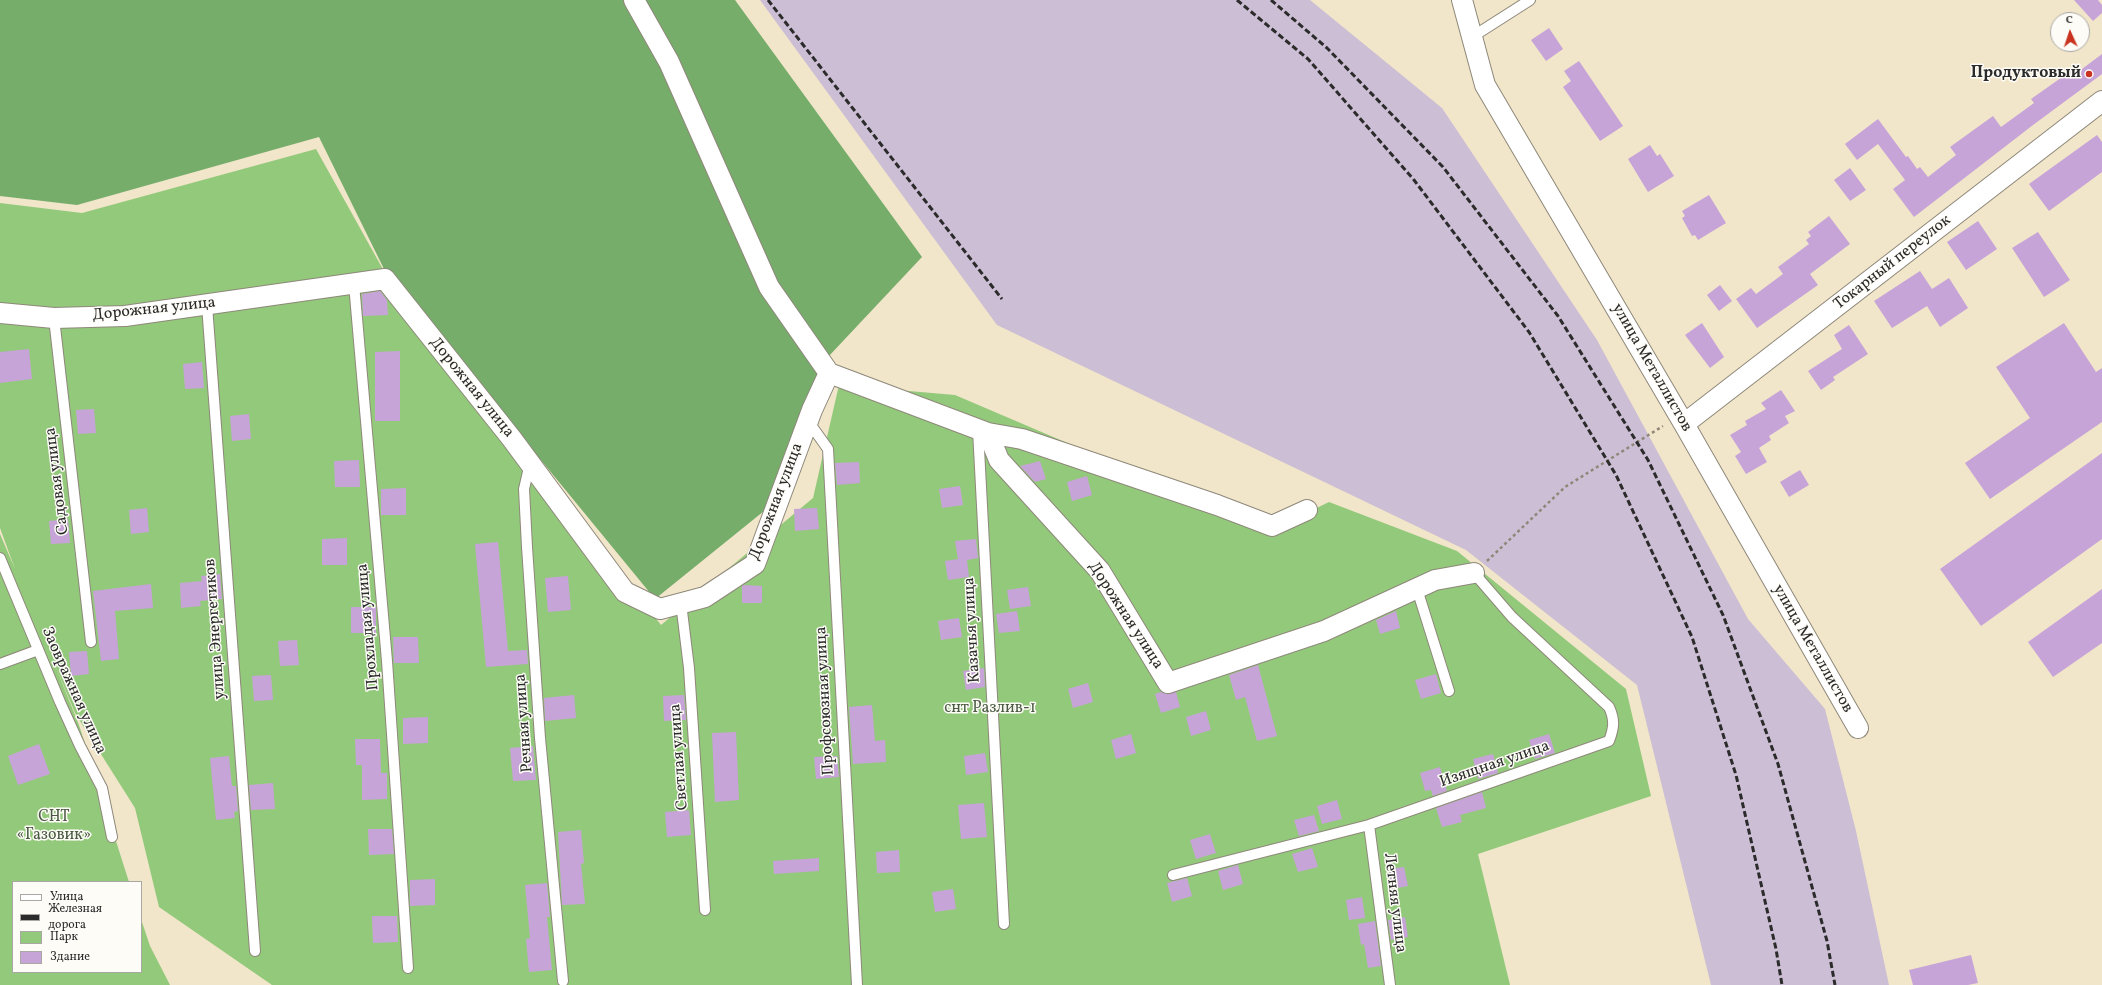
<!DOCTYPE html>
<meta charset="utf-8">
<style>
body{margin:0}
#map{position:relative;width:2102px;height:985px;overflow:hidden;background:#f1e5ca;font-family:Vollkorn,serif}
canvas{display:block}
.legend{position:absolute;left:12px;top:881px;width:130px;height:92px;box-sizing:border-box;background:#fdfcf7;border:1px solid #a9a8a5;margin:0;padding:5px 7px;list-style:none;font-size:12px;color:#2b2b2b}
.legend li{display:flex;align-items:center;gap:8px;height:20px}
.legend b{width:20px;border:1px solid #a9a8a5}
.north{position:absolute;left:2050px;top:12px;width:40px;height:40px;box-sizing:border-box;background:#fdfcf7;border:1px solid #a9a8a5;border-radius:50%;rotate:357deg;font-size:11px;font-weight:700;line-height:16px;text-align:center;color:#2b2b2b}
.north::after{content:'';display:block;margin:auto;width:14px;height:18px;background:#c8321e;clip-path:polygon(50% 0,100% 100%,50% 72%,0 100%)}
</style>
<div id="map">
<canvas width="2102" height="985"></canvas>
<ul class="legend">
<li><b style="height:5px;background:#fff"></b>Улица</li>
<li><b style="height:5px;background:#2b2b2b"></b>Железная дорога</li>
<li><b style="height:11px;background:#93c97b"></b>Парк</li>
<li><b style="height:11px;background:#c7a4d8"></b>Здание</li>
</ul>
<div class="north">С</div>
</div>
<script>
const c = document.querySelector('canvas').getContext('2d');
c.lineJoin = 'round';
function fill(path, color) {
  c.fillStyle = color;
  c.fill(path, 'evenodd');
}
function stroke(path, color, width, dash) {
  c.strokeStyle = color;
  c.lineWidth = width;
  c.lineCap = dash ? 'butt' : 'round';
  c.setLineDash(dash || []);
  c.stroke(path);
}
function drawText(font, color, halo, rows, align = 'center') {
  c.font = font + ' Vollkorn,serif';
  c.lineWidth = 3;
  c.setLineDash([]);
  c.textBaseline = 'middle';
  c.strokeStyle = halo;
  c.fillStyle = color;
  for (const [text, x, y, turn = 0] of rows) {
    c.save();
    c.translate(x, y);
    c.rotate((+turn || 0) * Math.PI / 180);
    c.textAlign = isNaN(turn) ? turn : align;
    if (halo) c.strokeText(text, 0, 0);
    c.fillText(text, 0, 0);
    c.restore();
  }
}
fill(new Path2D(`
 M760 0H1310L1442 108 1597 340 1748 619 1825 709 1856 831 1889 985H1711L1637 685 1466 550 997 325Z`), '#ccbed4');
fill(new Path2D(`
 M316 149 385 273 661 625 813 498 839 385 955 395 1271 530 1329 502 1457 551 1626 689 1651 796 1478 854 1510 985H272L159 907 135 808 75 713 53 660 79 725 129 882H13V972H141V919L150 946 170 985H0V534L15 569 0 528V203L82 213Z`), '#93c97b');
fill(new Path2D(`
 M0 0H735L922 257 828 357 764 511 655 599 384 269 319 137 77 205 0 196Z`), '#76ad6b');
fill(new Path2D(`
 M2074 0H2098L2102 5V13L2093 21Z
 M1549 28 1563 49 1546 61 1531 40Z
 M2102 54V74L2033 125 1914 217 1893 189 1905 180 1878 144 1857 160 1845 144 1878 119 1906 157 1908 156 1917 169 1920 167 1928 177 1956 155 1950 147 1993 116 2001 127 2034 103 2031 99 2075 68 2078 72Z
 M1579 61 1623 126 1600 141 1563 87 1571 81 1564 71Z
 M2097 135 2102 142V172L2049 211 2029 184Z
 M1650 145 1657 156 1660 154 1674 176 1648 192 1628 159Z
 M1850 168 1866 190 1850 201 1834 180Z
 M1709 195 1726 223 1698 240 1695 235 1692 236 1682 218 1685 216 1682 211Z
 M1829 216 1850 244 1810 274 1818 285 1757 328 1736 299 1751 288 1756 294 1783 274 1778 267 1809 244 1806 240 1811 236 1808 232Z
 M1978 221 1997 249 1966 270 1947 242Z
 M2038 232 2070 280 2044 297 2012 248Z
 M1920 271 1932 289 1949 278 1968 308 1940 327 1927 306 1892 328 1874 301Z
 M1720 285 1732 301 1719 311 1707 295Z
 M380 291 387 300 388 315 363 316 362 294Z
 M1702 323 1724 357 1710 368 1685 335Z
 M2064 323 2096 372 2102 368V422L1990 499 1965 463 2030 418 1996 367Z
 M1849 325 1868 354 1833 377 1835 380 1821 390 1808 371 1842 349 1834 335Z
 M29 349 32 379 0 383V352Z
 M400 351V421H375V352Z
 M202 362 204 388 185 389 183 364Z
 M1781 390 1795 411 1785 416 1789 423 1769 436 1771 440 1759 448 1767 462 1746 474 1735 456 1741 452 1730 435 1747 425 1745 421 1766 409 1761 403Z
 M94 409 96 433 78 434 76 410Z
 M249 414 251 439 232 441 230 416Z
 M2102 453V539L1981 626 1940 569Z
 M359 460 360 487H335L334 461Z
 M1040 461 1046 479 1035 482 1020 466Z
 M859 462 860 483 837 485 835 463Z
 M1800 470 1809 485 1789 497 1780 482Z
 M1087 476 1092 495 1072 501 1067 482Z
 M960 486 963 505 942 508 939 489Z
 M406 488V515H381V489Z
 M147 508 149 532 131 534 129 510Z
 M817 508 819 529 795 531 794 509Z
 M68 519 70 543 51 544 49 521Z
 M347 538V565H322V539Z
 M976 539 978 558 967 560 969 577 948 580 945 561 958 559 955 541Z
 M498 542 508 651 527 650 528 664 486 667 475 544Z
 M220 574 222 599 200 601 201 606 181 608 180 583 202 581 201 576Z
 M568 576 571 610 548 612 545 578Z
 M151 584 153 608 115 611 119 659 101 661 93 591Z
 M744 585 762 586V603H742V586Z
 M1028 587 1031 606 1010 609 1007 590Z
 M2102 589V643L2053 677 2028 642Z
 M351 607H376V633H351Z
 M1017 611 1020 631 999 633 996 614Z
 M1396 611 1400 628 1380 634 1376 620Z
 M959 618 962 637 941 640 938 621Z
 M393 637H418L419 663H394Z
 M297 640 299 665 280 666 278 641Z
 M87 651 89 674 71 676 69 652Z
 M1258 665 1277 736 1257 741 1245 697 1236 700 1229 675Z
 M984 668 985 687 966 690 963 671Z
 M1436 674 1441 693 1421 699 1415 680Z
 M271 675 273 700 254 701 252 676Z
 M1088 683 1093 702 1073 708 1068 689Z
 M1161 692 1167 694 1176 692 1180 707 1161 713 1155 694Z
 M574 695 576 718 545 721 544 698Z
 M684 695 686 720 664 721 663 696Z
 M872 705 875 741 885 740 886 762 853 764 849 707Z
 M1206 711 1211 730 1191 736 1186 717Z
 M428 717V743L403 744V718Z
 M736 732 739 800 715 802 712 733Z
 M1131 734 1136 753 1116 759 1111 740Z
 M1549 734 1555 753 1535 759 1529 740Z
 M355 739H380L381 773H387V799L362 800V765H356Z
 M39 744 50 774 18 785 8 756Z
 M533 746 536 780 513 781 510 748Z
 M985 753 988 772 966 775 964 756Z
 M1493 754 1498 773 1478 779 1473 759Z
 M229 756 232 786H236L238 811 234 812 235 818 216 820 210 758Z
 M837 756 839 777 816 779 814 757Z
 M1440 767 1447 791 1433 796 1431 790 1425 791 1420 773Z
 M273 783 275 809 251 810 249 785Z
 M1482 792 1486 808 1460 815 1462 822 1442 827 1436 808Z
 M1337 800 1342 819 1322 824 1317 806Z
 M984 803 987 837 961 839 958 805Z
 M689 810 691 835 667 837 665 812Z
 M1314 815 1319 831 1299 836 1294 820Z
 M368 829H392L394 854 369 855Z
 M581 830 584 863 581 864 585 904 562 905 558 832Z
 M1210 834 1216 853 1196 859 1190 840Z
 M1312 848 1318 867 1298 872 1292 854Z
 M899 850 900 872 877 873 876 852Z
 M819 858V871L774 874 773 861Z
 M1238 865 1243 884 1223 890 1218 871Z
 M1404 867 1408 886 1392 889 1389 869Z
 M1187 878 1192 896 1172 902 1167 883Z
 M435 879V905L410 906V880Z
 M547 883 550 917H547L552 970 529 972 526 939 530 938 525 885Z
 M953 889 956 909 935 912 932 892Z
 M1362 897 1365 918 1349 920 1346 900Z
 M372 916H397L398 942 373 943Z
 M1405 917 1408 937 1391 940 1388 920Z
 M1375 921 1381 966 1368 968 1364 944 1361 945 1358 924Z
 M1971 955 1978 983 1968 985H1913L1909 970Z`), '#c7a4d8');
const lane = new Path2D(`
 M1472 37 1530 0
 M354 284 387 661 408 968
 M207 305 255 951
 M54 318 91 642
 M808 421 828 449 857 985
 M978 430 1004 924
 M530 463 524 489 527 547 540 738 563 981
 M0 558 60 702 80 746 102 788 112 837
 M1417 589 1449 691
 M681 603 689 668 705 910
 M0 664 38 650
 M1369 825 1390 985
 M1173 875 1369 825 1609 741C1614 728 1615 720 1609 707L1512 617 1474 573`);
const street = new Path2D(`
 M634 0 669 62 769 287 829 373
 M1462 0 1485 85 1684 424 1858 728
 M0 313 54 318 125 316 385 279 512 439 625 592 660 609 705 597 755 564 812 410 829 373 988 433 999 460 1100 571 1168 683 1324 631 1435 580 1474 573
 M1684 424 2102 101
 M988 433 1022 439 1217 505 1272 526 1307 510`);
stroke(lane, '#8e887a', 12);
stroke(street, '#8e887a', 22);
stroke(new Path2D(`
 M1487 561 1565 487 1663 426`), '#8e887a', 2.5, [3, 3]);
stroke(lane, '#fff', 10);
stroke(street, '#fff', 20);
stroke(new Path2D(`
 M768 0 1002 299
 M1237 0 1308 59 1414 180 1529 332 1616 475 1692 637 1736 775 1776 949 1782 985
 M1271 0 1327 48 1443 167 1558 316 1648 460 1723 615 1778 764 1827 941 1835 985`), '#2b2b2b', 3, [6, 3]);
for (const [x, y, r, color] of [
 [2089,74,4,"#c8321e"]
]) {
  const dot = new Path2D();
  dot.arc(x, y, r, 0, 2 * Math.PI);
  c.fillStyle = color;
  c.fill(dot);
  stroke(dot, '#fdfcf7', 1.5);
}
drawText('bold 16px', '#2b2b2b', '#fdfcf7', [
 ["Продуктовый",2081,74]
], 'right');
drawText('16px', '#2b2b2b', '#fdfcf7', [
 ["Токарный переулок",1893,263,-38],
 ["Дорожная улица",154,310,-6],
 ["улица Металлистов",1651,368,60],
 ["Дорожная улица",471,388,51],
 ["Садовая улица",58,481,-97],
 ["Дорожная улица",777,502,-69],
 ["Дорожная улица",1125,616,57],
 ["Прохладая улица",369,627,-95],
 ["улица Энергетиков",216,629,-94],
 ["Казачья улица",973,630,-93],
 ["улица Металлистов",1812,649,60],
 ["Заовражная улица",73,691,66],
 ["Профсоюзная улица",826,701,-93],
 ["Речная улица",525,723,-94],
 ["Светлая улица",680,757,-94],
 ["Изящная улица",1495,765,-19],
 ["Летняя улица",1394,903,83]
]);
drawText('16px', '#4a5a43', '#fdfcf7', [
 ["снт Разлив-1",990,709],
 ["СНТ",54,818],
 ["«Газовик»",54,836]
]);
</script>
